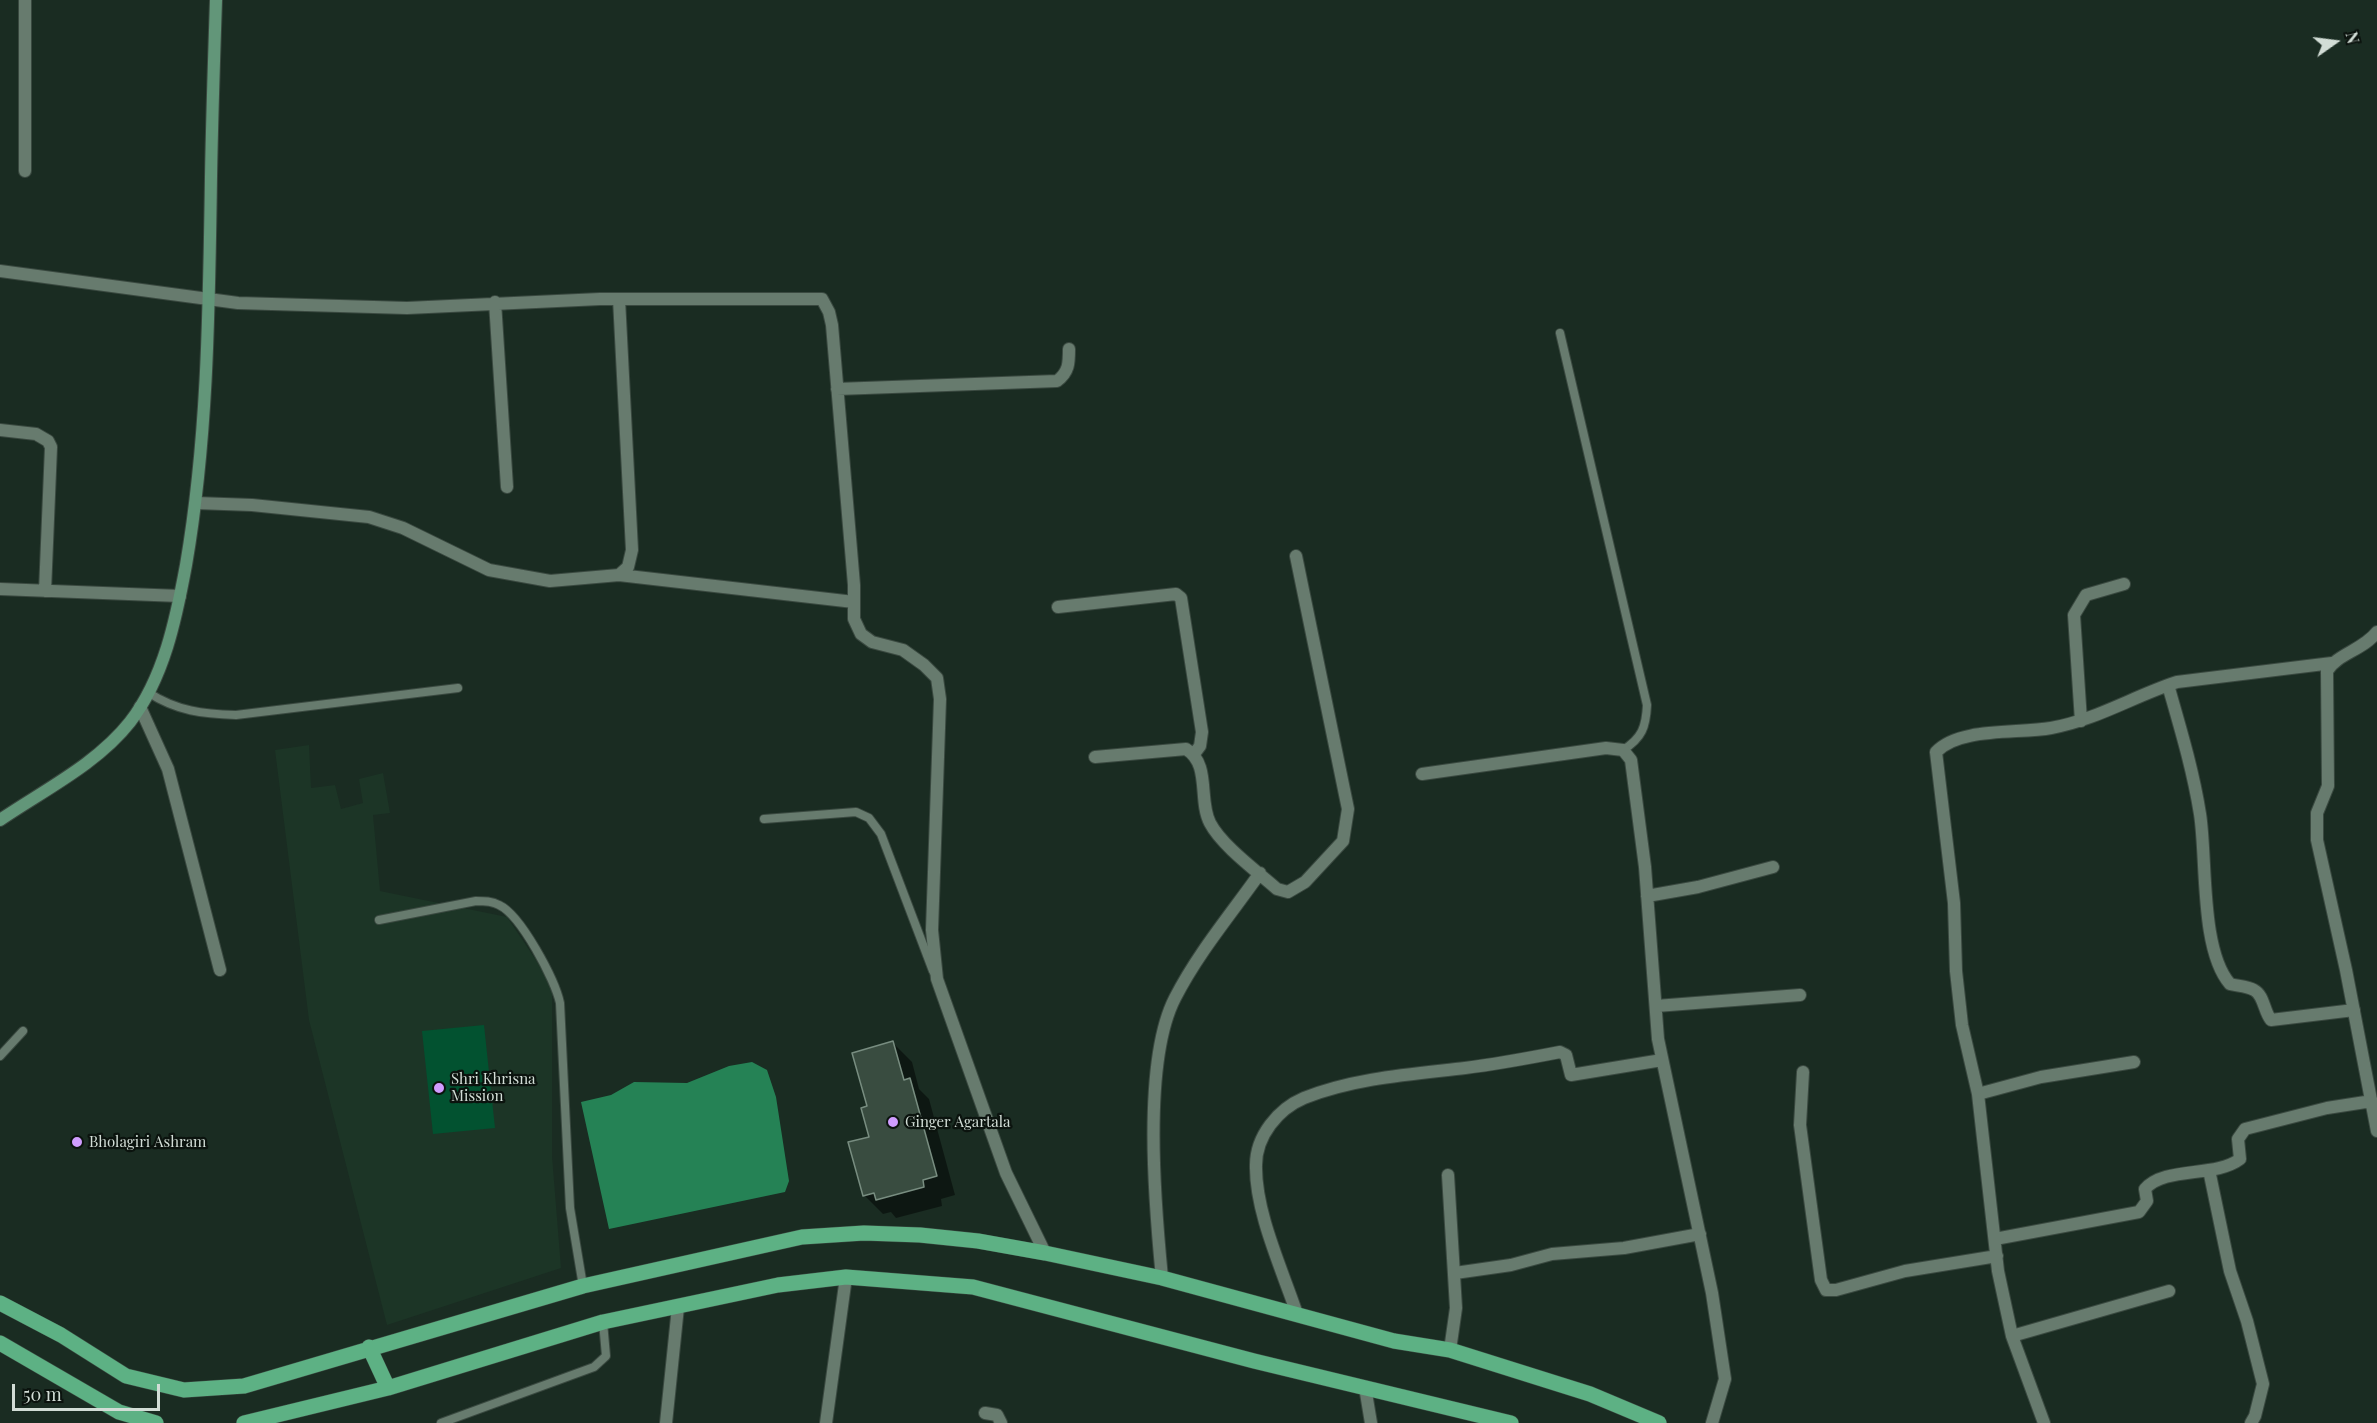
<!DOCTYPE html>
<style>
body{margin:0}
#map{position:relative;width:2377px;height:1423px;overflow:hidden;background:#1a2c22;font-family:"Playfair Display",serif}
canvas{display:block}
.north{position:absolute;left:2305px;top:12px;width:60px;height:60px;-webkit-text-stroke:4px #0b130e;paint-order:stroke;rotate:76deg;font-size:16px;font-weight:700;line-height:24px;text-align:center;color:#d2ddd6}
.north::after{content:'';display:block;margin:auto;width:21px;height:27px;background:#d2ddd6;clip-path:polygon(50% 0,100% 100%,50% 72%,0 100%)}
.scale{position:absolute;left:12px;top:1384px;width:148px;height:27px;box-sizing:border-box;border:3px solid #d2ddd6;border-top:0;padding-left:8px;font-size:18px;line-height:21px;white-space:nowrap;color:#d2ddd6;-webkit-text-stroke:4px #0b130e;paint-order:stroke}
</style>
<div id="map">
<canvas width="2377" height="1423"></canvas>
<div class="north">N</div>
<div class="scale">50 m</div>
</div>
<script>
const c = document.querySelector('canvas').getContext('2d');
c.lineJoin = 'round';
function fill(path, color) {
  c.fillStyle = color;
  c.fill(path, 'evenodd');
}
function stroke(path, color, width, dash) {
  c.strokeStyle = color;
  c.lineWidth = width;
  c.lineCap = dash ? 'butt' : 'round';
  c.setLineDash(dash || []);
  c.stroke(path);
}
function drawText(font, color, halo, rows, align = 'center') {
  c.font = font + ' "Playfair Display",serif';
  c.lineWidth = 4.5;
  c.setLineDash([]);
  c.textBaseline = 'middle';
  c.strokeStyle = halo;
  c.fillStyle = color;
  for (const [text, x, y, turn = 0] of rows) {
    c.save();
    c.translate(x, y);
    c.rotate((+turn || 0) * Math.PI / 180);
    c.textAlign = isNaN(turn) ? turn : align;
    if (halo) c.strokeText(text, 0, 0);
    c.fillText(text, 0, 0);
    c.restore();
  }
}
fill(new Path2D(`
 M309 745 311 788 335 785 341 809 363 803 359 779 383 773 390 813 373 815 380 891 507 917 552 984V1156L561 1268 387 1325 309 1020 275 750Z`), '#1c3526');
fill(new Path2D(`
 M484 1025 495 1128 433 1134 422 1031Z`), '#025230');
fill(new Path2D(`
 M752 1062 767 1070 776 1097 789 1181 785 1192 609 1229 581 1102 611 1095 634 1082 687 1083 729 1066Z`), '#258255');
fill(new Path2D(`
 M893 1043 912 1062 919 1089 929 1099 955 1195 941 1199 942 1206 896 1218 891 1212 883 1214 864 1195 870 1138 869 1107Z`), '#0007');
const building = new Path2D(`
 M893 1041 904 1080 910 1078 937 1176 923 1180 924 1187 876 1200 874 1193 863 1196 848 1142 869 1137 861 1108 867 1106 852 1053Z`);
fill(building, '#394c40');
stroke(building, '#788d80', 1.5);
const lane = new Path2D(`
 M1560 333 1647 705C1646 727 1642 738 1623 750
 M149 693C177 711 203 714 236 715L458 688
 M764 819 856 812 869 818 881 834 933 971
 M379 920 476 901C484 901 492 901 499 905 521 915 555 980 560 1003L570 1208 583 1286
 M0 1056 23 1031
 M441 1423 594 1367 606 1356 603 1322`);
const street = new Path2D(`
 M25 0V171
 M0 271 238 303 407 308 600 299H822L829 312 832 325 854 585V619L861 634 872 642 903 650 924 665 937 678 940 699 932 930 937 979 1006 1173 1045 1253
 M495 302 507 487
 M837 389 1057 381C1069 372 1069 363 1069 349
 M0 430 36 434 48 441 51 447 45 591
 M196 503 252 505 369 517 403 528 489 570 550 581 619 575 628 567 632 550 619 299
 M619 575 854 602
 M0 589 180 596
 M1058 607 1176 594 1181 598 1202 732 1200 746 1194 754
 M2377 632C2363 650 2337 654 2327 671L2328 786 2317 813V840L2346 970 2377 1131
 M2168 685C2180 727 2193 770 2200 814 2207 858 2200 950 2230 984 2237 986 2247 986 2254 990 2264 995 2264 1012 2271 1020L2354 1010
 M140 707 168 769 220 970
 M2081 721 2074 615 2086 595 2124 584
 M1095 757 1186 749C1211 764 1198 800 1210 823 1222 846 1258 872 1277 889L1288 892 1305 882 1343 841 1348 809 1296 556
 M1422 774 1606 748 1623 750 1631 760 1645 867 1658 1039 1712 1293 1725 1379 1712 1423
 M1647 896 1698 887 1773 867
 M1656 1006 1800 995
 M1803 1072 1800 1125 1821 1280 1826 1290H1836L1905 1271 1997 1256
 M1978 1094 2041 1077 2134 1062
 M2209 1170 2230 1271 2247 1321 2263 1384 2255 1416 2251 1423
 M1448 1175 1456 1308 1450 1350
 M1995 1239 2139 1212 2147 1201 2145 1189C2165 1166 2215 1178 2240 1159L2238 1139 2245 1129 2327 1108 2372 1101
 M1455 1273 1511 1265 1552 1254 1624 1248 1700 1234
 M1162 1278C1155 1206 1142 1062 1175 998 1198 953 1231 914 1260 873
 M1297 1314C1282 1269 1255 1212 1256 1165 1256 1136 1278 1109 1304 1098 1354 1078 1413 1074 1465 1068 1497 1064 1529 1058 1560 1052L1566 1055 1571 1075 1662 1060
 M2012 1336 2169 1291
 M1365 1387 1371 1423
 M985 1413 997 1415 1001 1423
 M666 1423 678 1307
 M826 1423 846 1277
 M2044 1423 2012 1336 1998 1271 1978 1094 1962 1025 1956 971 1954 903 1936 752C1959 727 2018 734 2051 728 2096 720 2134 696 2177 682L2332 663`);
const secondary = new Path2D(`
 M0 820C44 790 97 764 130 722 164 678 176 619 186 565 208 437 209 307 211 177 212 118 214 59 216 0`);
const primary = new Path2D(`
 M0 1303 61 1335 126 1376 184 1390 244 1386 583 1286 802 1237 864 1233 920 1235 978 1241 1045 1253 1162 1278 1394 1341 1450 1350 1590 1394 1659 1423
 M0 1343 119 1412 156 1423
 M369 1347 388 1388
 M244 1423 388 1388 603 1322 778 1285 846 1277 973 1287 1254 1361 1511 1423`);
stroke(lane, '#3a4940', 10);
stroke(street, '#3a4940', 14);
stroke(secondary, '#3a4940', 14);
stroke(primary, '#3a4940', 16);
stroke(lane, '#677b6e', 8);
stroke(street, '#677b6e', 12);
stroke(secondary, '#629679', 12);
stroke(primary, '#5db184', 15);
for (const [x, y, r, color] of [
 [439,1088,6,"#d09dff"],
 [893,1122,6,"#d09dff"],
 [77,1142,6,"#d09dff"]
]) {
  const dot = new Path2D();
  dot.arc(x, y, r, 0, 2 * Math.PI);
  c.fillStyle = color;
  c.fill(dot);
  stroke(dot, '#0b130e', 2);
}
drawText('15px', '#d2ddd6', '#0b130e', [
 ["Shri Khrisna",451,1079],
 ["Mission",451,1096],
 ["Ginger Agartala",905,1122],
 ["Bholagiri Ashram",89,1142]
], 'left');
</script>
